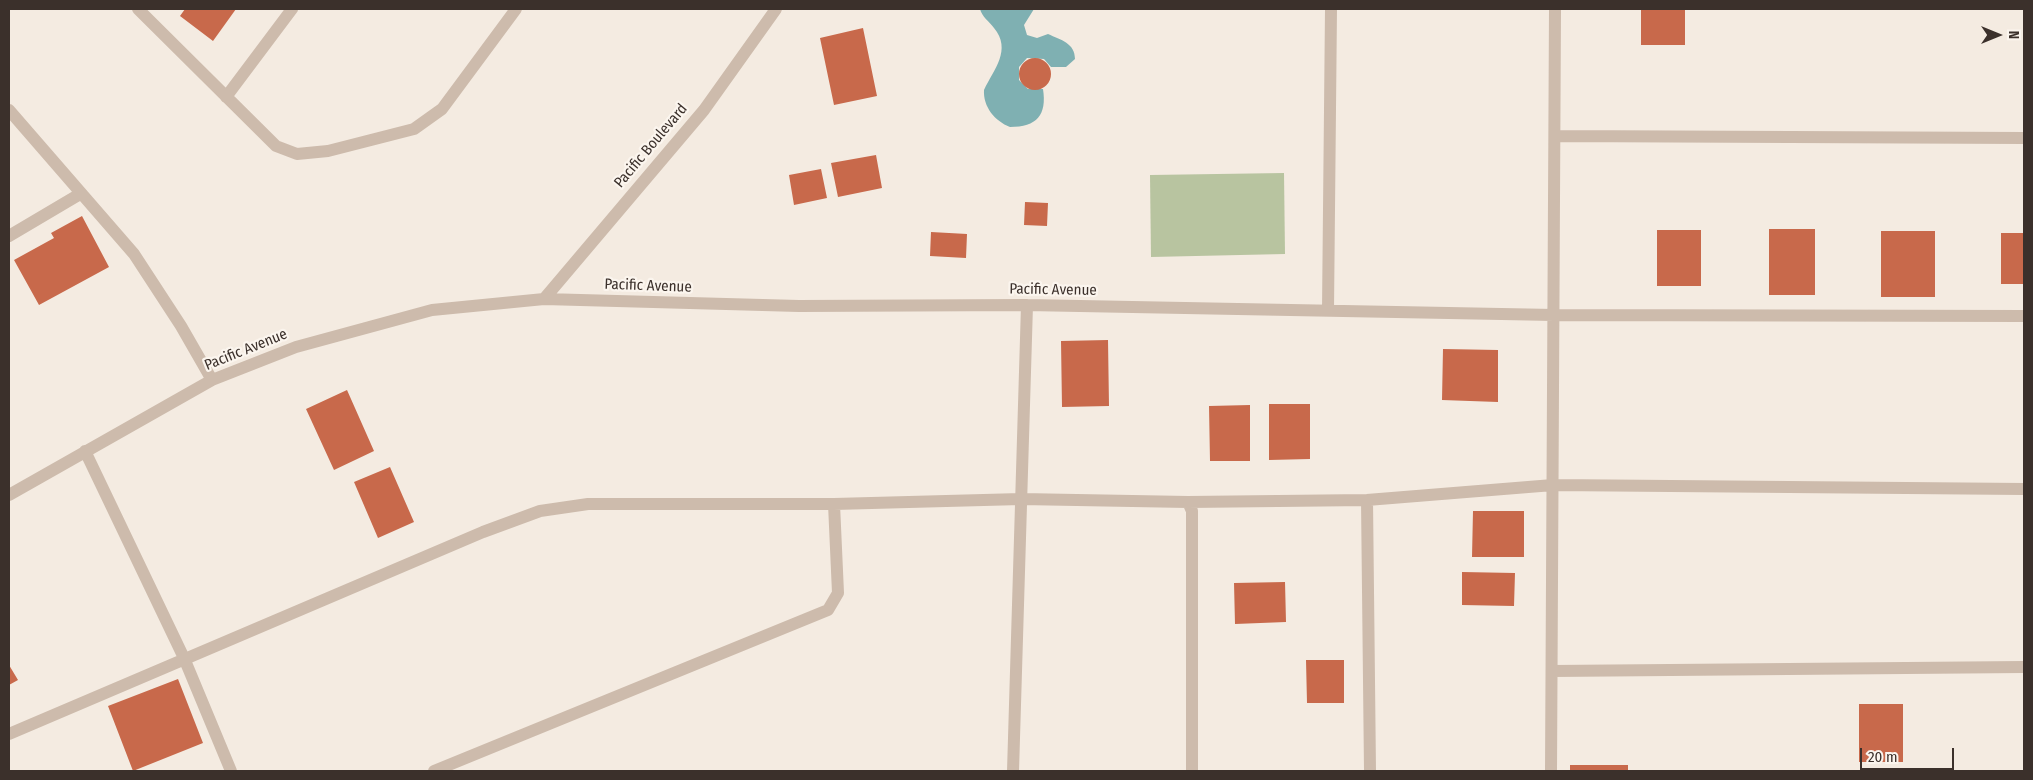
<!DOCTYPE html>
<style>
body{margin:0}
#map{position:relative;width:2033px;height:780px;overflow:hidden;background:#f4ebe1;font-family:"Fira Sans Condensed",sans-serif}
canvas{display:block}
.frame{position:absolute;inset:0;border:10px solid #3b302b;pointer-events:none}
.north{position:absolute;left:1973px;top:10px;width:50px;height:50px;-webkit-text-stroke:4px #fbf5ee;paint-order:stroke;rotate:90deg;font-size:14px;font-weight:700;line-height:20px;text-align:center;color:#3b302b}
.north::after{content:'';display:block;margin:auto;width:18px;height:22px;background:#3b302b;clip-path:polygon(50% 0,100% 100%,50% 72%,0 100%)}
.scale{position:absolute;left:1860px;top:748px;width:94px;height:22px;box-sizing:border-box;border:2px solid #3b302b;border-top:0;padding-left:6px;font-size:15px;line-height:18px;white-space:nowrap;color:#3b302b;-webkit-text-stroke:4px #fbf5ee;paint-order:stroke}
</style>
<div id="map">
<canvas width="2033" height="780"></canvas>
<div class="frame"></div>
<div class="north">N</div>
<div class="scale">20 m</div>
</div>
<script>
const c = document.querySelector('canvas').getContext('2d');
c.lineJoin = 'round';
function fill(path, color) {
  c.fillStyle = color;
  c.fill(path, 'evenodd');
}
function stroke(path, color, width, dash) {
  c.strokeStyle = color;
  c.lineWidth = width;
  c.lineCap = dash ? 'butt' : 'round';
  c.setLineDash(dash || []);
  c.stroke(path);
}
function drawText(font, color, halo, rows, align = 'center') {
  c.font = font + ' "Fira Sans Condensed",sans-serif';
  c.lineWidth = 4.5;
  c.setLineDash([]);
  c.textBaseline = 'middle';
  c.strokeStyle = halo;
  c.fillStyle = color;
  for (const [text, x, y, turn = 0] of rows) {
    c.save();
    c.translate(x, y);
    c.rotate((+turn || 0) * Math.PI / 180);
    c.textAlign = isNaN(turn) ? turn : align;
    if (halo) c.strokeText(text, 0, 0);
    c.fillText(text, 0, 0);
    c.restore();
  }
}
fill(new Path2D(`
 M1284 173 1285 254 1151 257 1150 175Z`), '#b8c4a0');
fill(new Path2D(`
 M980 9H1034L1024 25 1027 35 1037 38 1048 34C1061 40 1075 43 1075 59L1066 67H1051L1044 59 1027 58 1019 67V80L1028 89H1043C1047 115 1037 127 1010 127 995 121 983 107 984 90 994 69 1012 50 994 28 989 21 982 17 980 9Z`), '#7fb0b2');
fill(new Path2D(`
 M185 9H236L213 41 180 16Z
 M1641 9H1685V45H1641Z
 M863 28 877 96 834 105 820 38Z
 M1019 74a16 16 0 1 1 32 0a16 16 0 1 1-32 0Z
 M876 155 882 188 838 197 831 163Z
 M821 169 827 198 794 205 789 175Z
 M1025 202 1048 203 1047 226 1024 225Z
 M82 216 109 267 39 305 14 260 54 238 51 233Z
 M1769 229H1815V295H1769Z
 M1657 230H1701V286H1657Z
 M1881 231H1935V297H1881Z
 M931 232 967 234 966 258 930 256Z
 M2001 233H2024V284H2001Z
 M1108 340 1109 406 1062 407 1061 341Z
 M1443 349 1498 350V402L1442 400Z
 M347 390 374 451 334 470 306 409Z
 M1269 404H1310V459L1269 460Z
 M1250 405V461H1210L1209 406Z
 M390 467 414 522 378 538 354 482Z
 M1473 511H1524V557H1472Z
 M1462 572 1515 573 1514 606 1462 605Z
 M1285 582 1286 622 1235 624 1234 583Z
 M1306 660H1344V703H1307Z
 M9 665 18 680 9 685Z
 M178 679 203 743 133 771 108 706Z
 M1859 704H1903V762H1859Z
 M1570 765H1628V771H1570Z`), '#c8694b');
stroke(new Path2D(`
 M138 9 276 146 297 154 328 151 414 129 442 109 516 9
 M226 97 292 9
 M9 110 134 254 181 326 212 380
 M1555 136 2024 138
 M9 236 80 194
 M544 299 704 110 776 9
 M1328 310 1331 9
 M85 451 184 658 231 771
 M9 495 212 380 296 347 432 310 544 299 799 306 1027 305 1554 315 2024 316
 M1367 500 1370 771
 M1188 502 1192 511V771
 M1552 671 2024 667
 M9 734 483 532 540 511 588 504H834L1021 499 1188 502 1367 500 1553 485 2024 489
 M434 771 828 610 838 593 834 504
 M1013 771 1027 305
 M1551 771 1555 9`), '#cdbbac', 12);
drawText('15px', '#3b302b', '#fbf5ee', [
 ["Pacific Boulevard",651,146,-50],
 ["Pacific Avenue",648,286,2],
 ["Pacific Avenue",1053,290,1],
 ["Pacific Avenue",246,350,-22]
]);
</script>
